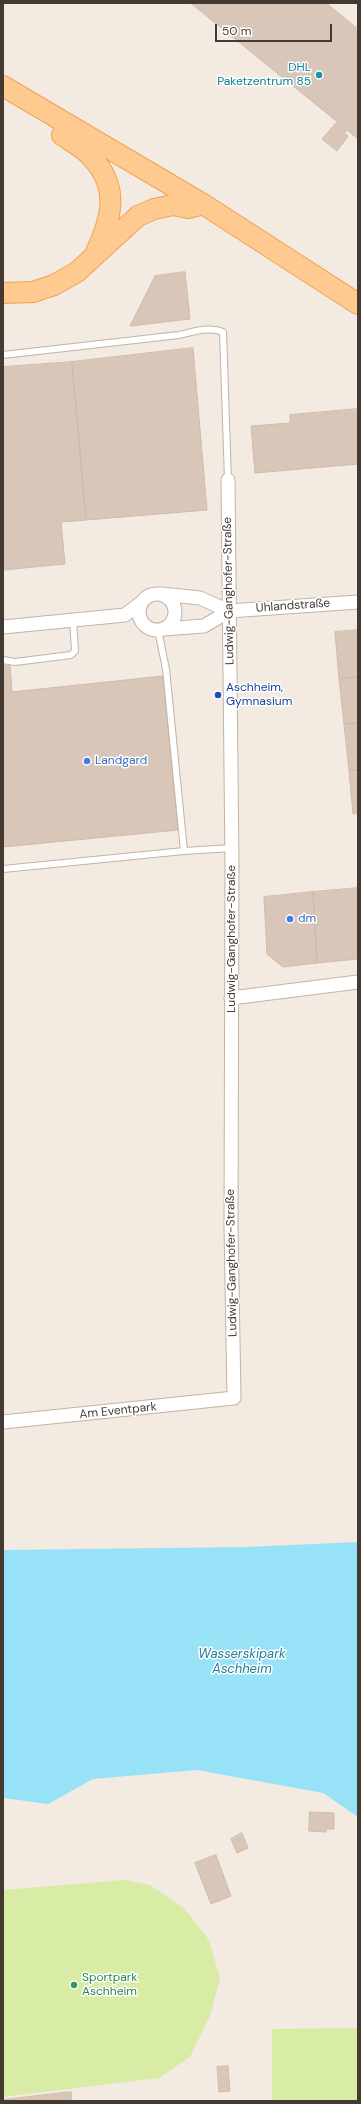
<!DOCTYPE html>
<meta charset="utf-8">
<style>
body{margin:0}
#map{position:relative;width:361px;height:2104px;overflow:hidden;background:#f3eae2;font-family:"DM Sans",sans-serif}
canvas{display:block}
.frame{position:absolute;inset:0;border:4px solid #453a32;pointer-events:none}
.scale{position:absolute;left:215px;top:24px;width:117px;height:18px;box-sizing:border-box;border:2px solid #453a32;border-top:0;padding-left:5px;font-size:12px;line-height:14px;white-space:nowrap;color:#453a32;-webkit-text-stroke:3px #fff;paint-order:stroke}
</style>
<div id="map">
<canvas width="361" height="2104"></canvas>
<div class="frame"></div>
<div class="scale">50 m</div>
</div>
<script>
const c = document.querySelector('canvas').getContext('2d');
c.lineJoin = 'round';
function fill(path, color) {
  c.fillStyle = color;
  c.fill(path, 'evenodd');
}
function stroke(path, color, width, dash) {
  c.strokeStyle = color;
  c.lineWidth = width;
  c.lineCap = dash ? 'butt' : 'round';
  c.setLineDash(dash || []);
  c.stroke(path);
}
function drawText(font, color, halo, rows, align = 'center') {
  c.font = font + ' "DM Sans",sans-serif';
  c.lineWidth = 3;
  c.setLineDash([]);
  c.textBaseline = 'middle';
  c.strokeStyle = halo;
  c.fillStyle = color;
  for (const [text, x, y, turn = 0] of rows) {
    c.save();
    c.translate(x, y);
    c.rotate((+turn || 0) * Math.PI / 180);
    c.textAlign = isNaN(turn) ? turn : align;
    if (halo) c.strokeText(text, 0, 0);
    c.fillText(text, 0, 0);
    c.restore();
  }
}
fill(new Path2D(`
 M124 1880 150 1885 184 1908 209 1940 220 1978 210 2016 190 2057 159 2078 3 2097V1890Z
 M358 2028V2101H272V2029Z`), '#d9eca6');
fill(new Path2D(`
 M358 1542V1817L323 1793 197 1770 93 1779 48 1804 3 1798V1550L246 1547Z`), '#97e2f7');
const building = new Path2D(`
 M191 3H326L358 29V139L347 130 344 133 348 136 337 151 322 139 337 122Z
 M185 272 190 319 130 326 155 276Z
 M193 348 207 510 86 520 72 362Z
 M72 362 86 520 61 522 65 564 3 570V367Z
 M358 409V464L255 473 251 426 290 423V415Z
 M358 630V677L339 679 335 632Z
 M10 665 12 692 163 676 178 830 3 847V666Z
 M358 677V723L344 724 339 679Z
 M358 723V770L349 771 344 724Z
 M358 770V813L353 814 349 771Z
 M358 888V959L317 963 313 892Z
 M313 892 317 963 283 967 267 954 264 897Z
 M310 1812 334 1813V1829H326V1832L309 1831Z
 M242 1833 248 1848 237 1853 231 1839Z
 M216 1855 231 1896 211 1904 195 1863Z
 M228 2066 230 2091 219 2092 217 2067Z
 M71 2092 72 2101H3V2100Z`);
fill(building, '#d8c6b9');
stroke(building, '#d1baa9', 1);
const lane = new Path2D(`
 M3 355 179 335C194 332 209 326 223 332L228 480
 M158 630 166 669 184 851
 M3 660 15 662 71 655 75 651 73 620
 M3 869 184 851 232 848`);
const street = new Path2D(`
 M139 612a18 18 0 1 1 36 0a18 18 0 1 1-36 0Z
 M162 594 200 598 229 611
 M3 627 125 615 142 602
 M163 629 204 626 229 611 358 602
 M231 998 358 982
 M3 1422 234 1398 231 1226 232 865 228 480`);
const primary = new Path2D(`
 M3 86 203 204 358 304
 M62 135C70 141 78 145 85 151 120 182 114 214 96 252
 M3 293 33 292 54 285 77 272 138 216 154 209 173 205 188 208 203 204`);
stroke(lane, '#c2b3a7', 8);
stroke(street, '#c2b3a7', 15);
stroke(primary, '#efa354', 22);
stroke(lane, '#fff', 6);
stroke(street, '#fff', 13);
stroke(primary, '#ffca8f', 20);
for (const [x, y, r, color] of [
 [319,75,4,"#0f9aa8"],
 [218,695,4,"#1a4fb4"],
 [87,761,4,"#3f7fe0"],
 [290,919,4,"#3f7fe0"],
 [74,1985,4,"#2e9e5b"]
]) {
  const dot = new Path2D();
  dot.arc(x, y, r, 0, 2 * Math.PI);
  c.fillStyle = color;
  c.fill(dot);
  stroke(dot, '#fff', 1.5);
}
drawText('12px', '#0d838f', '#fff', [
 ["DHL",311,68],
 ["Paketzentrum 85",311,82]
], 'right');
drawText('12px', '#453a32', '#fff', [
 ["Ludwig-Ganghofer-Straße",229,591,-91],
 ["Uhlandstraße",293,606,-4],
 ["Ludwig-Ganghofer-Straße",232,939,-90],
 ["Ludwig-Ganghofer-Straße",232,1263,-91],
 ["Am Eventpark",118,1411,-6]
]);
drawText('12px', '#164399', '#fff', [
 ["Aschheim,",226,688],
 ["Gymnasium",226,702]
], 'left');
drawText('12px', '#366cbe', '#fff', [
 ["Landgard",95,761],
 ["dm",298,919]
], 'left');
drawText('12px', '#27864d', '#fff', [
 ["Sportpark",82,1978],
 ["Aschheim",82,1992]
], 'left');
drawText('italic 13px', '#1f7b98', '#fff', [
 ["Wasserskipark",242,1655],
 ["Aschheim",242,1670]
]);
</script>
